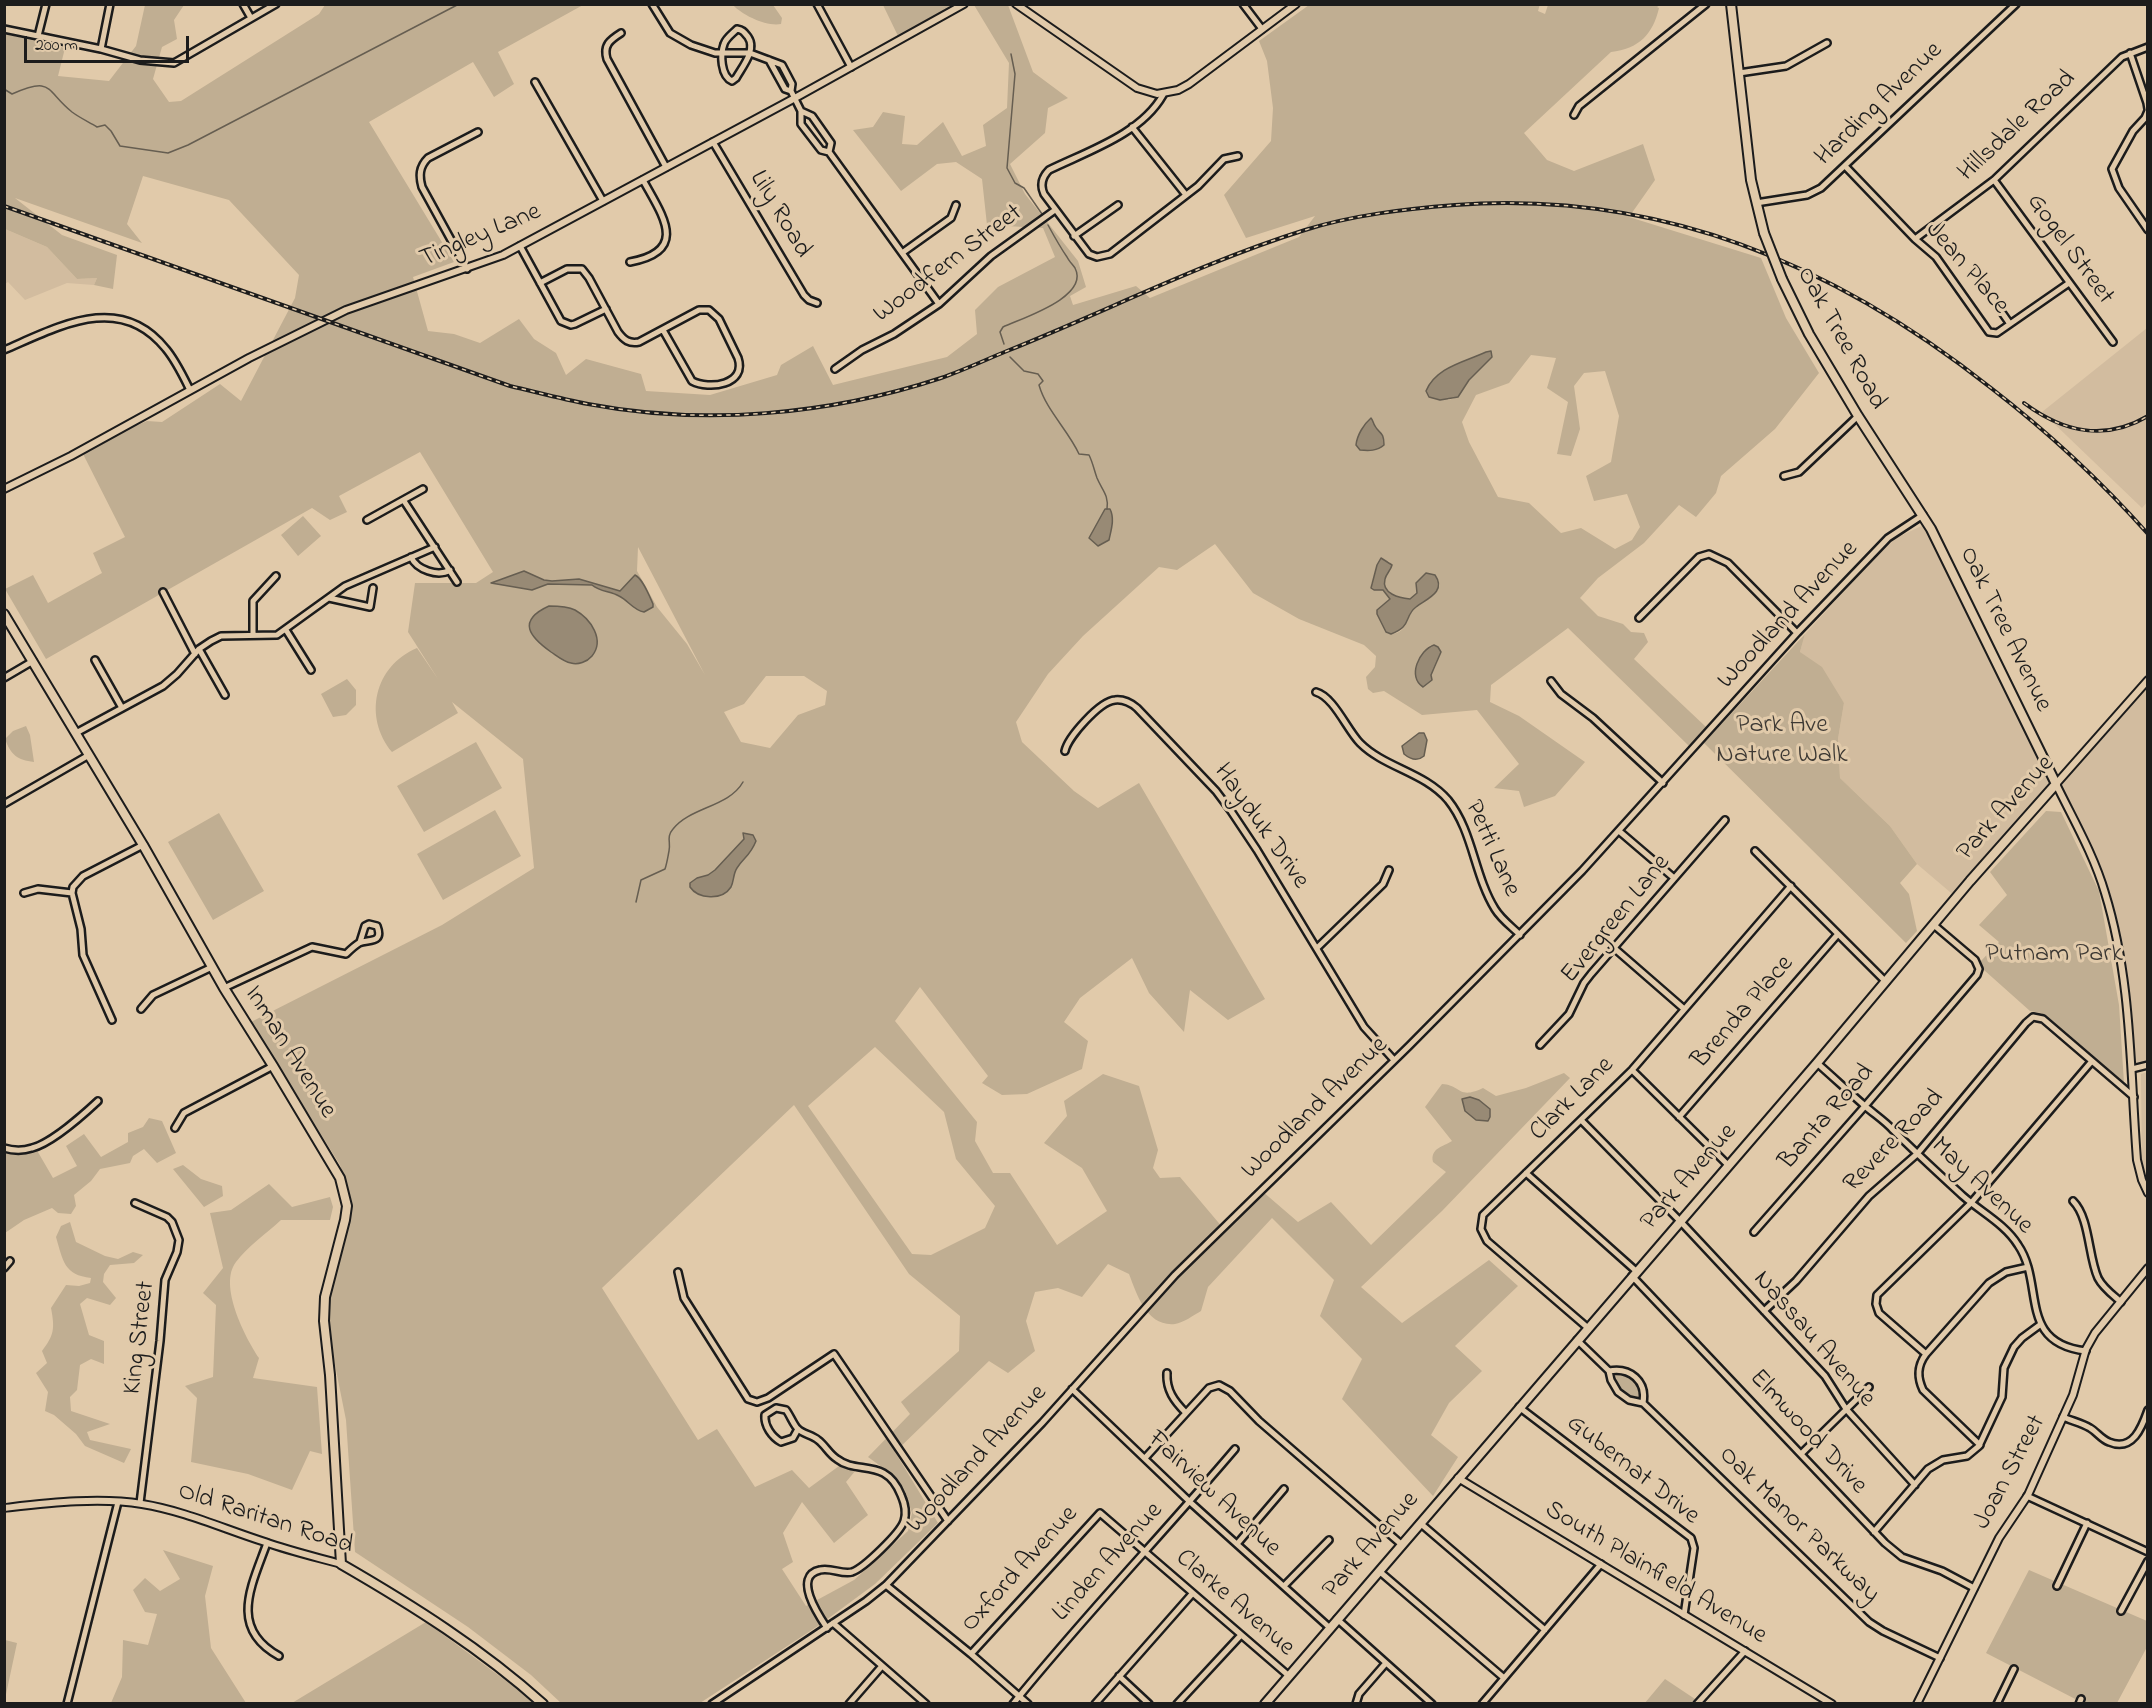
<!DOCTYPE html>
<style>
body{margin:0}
#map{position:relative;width:2152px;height:1708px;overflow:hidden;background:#e1caaa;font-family:"Indie Flower",sans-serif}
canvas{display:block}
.frame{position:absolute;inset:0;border:6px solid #1c1c1c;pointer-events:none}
.scale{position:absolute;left:24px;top:36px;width:165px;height:27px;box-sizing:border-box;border:3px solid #1c1c1c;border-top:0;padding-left:8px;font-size:18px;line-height:21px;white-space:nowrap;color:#1c1c1c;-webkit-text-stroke:4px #e1caaa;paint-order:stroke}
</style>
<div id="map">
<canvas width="2152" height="1708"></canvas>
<div class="frame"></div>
<div class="scale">200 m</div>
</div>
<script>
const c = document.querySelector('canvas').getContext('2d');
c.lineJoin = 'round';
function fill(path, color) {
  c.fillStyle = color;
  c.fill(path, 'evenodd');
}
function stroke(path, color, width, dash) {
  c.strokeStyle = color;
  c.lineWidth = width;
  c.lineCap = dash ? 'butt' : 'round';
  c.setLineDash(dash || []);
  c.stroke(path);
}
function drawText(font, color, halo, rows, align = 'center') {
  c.font = font + ' "Indie Flower",sans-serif';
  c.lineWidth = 6;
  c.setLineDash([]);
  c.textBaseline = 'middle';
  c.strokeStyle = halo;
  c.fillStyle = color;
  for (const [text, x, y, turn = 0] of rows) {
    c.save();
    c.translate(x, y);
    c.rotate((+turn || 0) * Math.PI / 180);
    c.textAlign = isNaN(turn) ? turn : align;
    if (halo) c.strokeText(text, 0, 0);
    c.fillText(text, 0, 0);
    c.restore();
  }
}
fill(new Path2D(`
 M5 229 47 247 77 279 97 278 94 285 67 283 25 300 8 282 5 284Z
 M2147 328 2148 501 2142 508 2042 412Z
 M1928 523 2056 784 2147 680V1065L2132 1069 2126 997 2102 884 2056 785 1957 898 1917 864 1890 826 1840 778 1838 739 1844 703 1800 652 1805 634 1883 549 1898 537Z
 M2147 1072V1185L2142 1174 2141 1074Z`), '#d2bc9f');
fill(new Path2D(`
 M1540 4 1538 11 1545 14 1548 5H1660L1657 7 1659 8C1653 34 1639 49 1611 52L1524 133 1547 160 1574 171 1643 144 1655 180 1629 217 1761 258 1786 318 1819 373 1775 429 1721 476 1716 493 1696 517 1679 505 1644 543 1598 578 1580 598 1598 616 1623 624 1631 632 1644 633 1648 642 1634 659 1706 727 1689 746 1568 628 1491 685 1490 702 1519 716 1585 762 1555 796 1524 807 1519 791 1494 788 1519 764 1477 710 1422 715 1384 691 1373 693 1368 689 1366 677 1375 667 1376 656 1364 645 1299 619 1253 593 1215 544 1177 570 1159 567 1083 636 1048 674 1016 722 1022 742 1074 791 1098 808 1139 783 1265 999 1228 1020 1190 990 1184 1032 1149 993 1132 958 1080 998 1064 1022 1088 1041 1082 1069 1027 1094 1002 1095 982 1083 988 1076 920 987 895 1021 977 1122 975 1141 993 1173H1010L1057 1245 1107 1211 1082 1168 1044 1143 1067 1116 1064 1101 1103 1074 1139 1086 1158 1150 1153 1168 1160 1178 1180 1177 1223 1228 1262 1191 1298 1222 1331 1202 1371 1245 1446 1172 1433 1162C1430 1148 1443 1147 1452 1141L1425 1107 1442 1084C1461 1085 1458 1100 1483 1088L1496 1096 1526 1088 1564 1073 1570 1078 1442 1211 1361 1287 1402 1323 1489 1260 1518 1286 1455 1346 1482 1371 1449 1403 1431 1435 1458 1457 1433 1496 1342 1399 1362 1359 1320 1316 1334 1280 1272 1218 1208 1287 1201 1311C1194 1315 1183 1323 1175 1324 1147 1327 1137 1295 1129 1274L1108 1264 1082 1297 1058 1288 1035 1292 1026 1321 1035 1351 1008 1373 989 1361 895 1452 938 1523 875 1584 818 1626 700 1703H561L531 1675 468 1627 355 1552 346 1420 327 1325 329 1297 352 1202 340 1165 251 1022 442 925 534 868 523 759 452 702 458 713 392 752C363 717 374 666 417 648L438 679 408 632 415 583H476L493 572 420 452 339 496 347 512 330 520 312 508 46 659 5 589 33 575 48 603 102 573 93 553 125 537 81 450 147 421 162 422 220 384 241 401 295 298 299 275 229 200 143 176 127 224 142 243 15 198 62 235 117 255 113 289 94 285 97 278 77 279 47 247 5 229 4 42 6 34 65 48 58 76 109 81 136 46 145 5H184L174 20 177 39 162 47 153 79 169 102 181 101 319 14 325 5H583L498 52 514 84 494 97 473 62 369 122 454 262 413 277 428 331 454 334 480 343 519 319 534 339 556 353 566 375 586 359 641 374 646 391 710 395 777 375 781 365 813 346 833 385 947 357 977 334 975 310 998 287 1055 257 1043 228 987 225 982 179 956 162 937 164 901 191 853 130 873 127 883 112 905 116 902 144 917 145 943 122 962 156 986 146 983 125 1007 108 1009 63 974 5H1008L1033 72 1068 98 1048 108 1045 133 1010 164 1025 194 1078 261 1086 287 1070 296 1073 305 1136 286 1150 298 1299 237 1315 216 1246 238 1224 195 1271 141 1273 108 1267 61 1259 41 1309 5ZM1486 352 1492 357 1469 380 1458 397 1448 400 1438 374ZM1531 355 1556 358 1547 388 1568 402 1557 454 1571 456 1580 429 1574 386 1584 373 1605 371 1619 416 1611 462 1586 476 1594 501 1627 494 1640 527 1632 540 1615 549 1581 528 1561 533 1529 503 1498 497 1469 442 1462 422 1476 395 1509 383ZM638 547 705 675 687 644 657 607 637 571ZM1386 561 1390 562C1390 571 1385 573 1384 581 1383 594 1400 598 1410 599L1417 593 1416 583 1426 573 1435 575 1438 583C1435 603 1423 597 1414 609 1405 620 1408 634 1388 634L1382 623 1381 606 1390 599 1383 590H1374L1371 585 1376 571ZM1431 645 1441 652C1434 670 1435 674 1417 680L1415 668 1428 647ZM766 676H804L827 691 825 705 798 715 770 748 741 742 724 712 744 704ZM875 1047 944 1112 956 1159 995 1206 985 1228 931 1255 912 1254 808 1106ZM794 1105 909 1274 960 1316 959 1351 901 1402 910 1414 868 1457 897 1478 906 1495 912 1513 908 1531 854 1580 806 1606 782 1569 793 1562 783 1533 802 1502 834 1543 868 1515 846 1482 856 1470 839 1466 809 1488 792 1470 755 1487 717 1429 698 1440 602 1288Z
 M733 5H773L782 18 781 24C767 27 742 15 733 5Z
 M883 5H957L898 36Z
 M303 516 321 536 298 556 281 535Z
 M1805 634 1800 652 1822 667 1844 703 1838 739 1840 778 1890 826 1917 864 1900 883 1909 894 1917 931 1906 943 1704 743Z
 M347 679 356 690V705L346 715 333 717 321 694Z
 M26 726 30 735 34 762C17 760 11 755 5 739L13 731Z
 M476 742 502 788 424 832 397 786Z
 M495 810 521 856 443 900 417 854Z
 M2046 811 2061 812 2099 891 2119 1005 2124 1083 2041 1013 2030 1011 1984 970 1980 962 1999 942 1979 925 2007 895 1990 872Z
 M219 813 264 891 213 920 168 842Z
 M149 1118 162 1121 176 1153 157 1163 144 1149 133 1156 130 1163 100 1169 91 1181 74 1195 76 1206 71 1214 58 1213 52 1208 24 1220 5 1233V1149L35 1147 53 1178 77 1166 66 1146 84 1134 101 1157 128 1142V1133L143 1127Z
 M183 1165 201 1179 222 1186 223 1196 204 1207 173 1169Z
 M269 1184 292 1207 330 1197 333 1207 330 1220H281C267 1233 247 1247 236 1262 218 1285 245 1337 259 1358L253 1378 317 1387 322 1454 310 1451 292 1490 248 1474 191 1462 197 1398 185 1386 213 1377 216 1305 203 1293 223 1268 210 1213 231 1210Z
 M70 1222 76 1242 105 1256 118 1259 133 1252 143 1255 134 1263 110 1265 104 1274 103 1282 116 1298 110 1305 87 1298 80 1304 89 1335 104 1341V1364L91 1359 80 1365 77 1390 70 1397 71 1411 110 1424 87 1432 90 1440 131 1449 124 1463 85 1446 76 1434 54 1415 45 1411 48 1392 36 1373 47 1363 42 1351C54 1335 55 1329 51 1308L66 1285 79 1286 90 1283 91 1278C64 1275 63 1261 56 1237L61 1226Z
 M1620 1374C1634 1376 1641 1385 1640 1398 1626 1400 1616 1389 1616 1375Z
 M163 1550 213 1566 205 1596 211 1648 246 1703H111L122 1677 123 1640 148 1645 157 1614 145 1612 133 1590 145 1578 160 1591 180 1579Z
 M2029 1570 2147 1621V1647L2117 1703H2083L1986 1653Z
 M426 1622 520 1691 533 1703H292Z
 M5 1640 17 1643 5 1699 4 1640Z
 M1665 1679 1701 1703 1644 1704Z`), '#c0ae92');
const water = new Path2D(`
 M1491 351 1492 357 1469 380 1458 397 1440 400 1429 397 1426 391C1436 367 1465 362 1486 352Z
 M1371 418C1373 420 1373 423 1375 426 1379 434 1384 431 1384 445 1377 451 1369 451 1360 450L1356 445C1357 435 1364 424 1371 418Z
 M1105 509H1110C1115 519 1111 530 1109 540L1098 546 1089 538Z
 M1381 558 1392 565C1391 570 1386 574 1385 579 1381 594 1400 598 1410 599L1417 593 1416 583 1426 573 1435 575C1447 592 1426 599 1416 607 1404 616 1412 627 1391 634L1386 632 1377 614V610L1390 599 1383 590H1374L1371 588 1377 565Z
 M524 571 544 580 552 581 579 579 620 591 635 575C643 579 649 595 653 604V607L644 612C633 610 629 601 619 596 611 591 600 592 592 585L548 584 532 590 491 583Z
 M549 606C558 606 567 606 575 610 591 619 605 640 592 656 587 662 578 665 571 663 564 662 557 656 551 652 530 637 516 621 549 606Z
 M1434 645 1438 647 1441 652 1431 675 1432 680 1423 687C1407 677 1419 650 1434 645Z
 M1419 733H1424L1427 740 1424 756C1417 762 1410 759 1404 754L1402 746Z
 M743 833 753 835 756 841C750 856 744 857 737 868 733 874 734 881 731 887 722 901 698 899 690 887V883L697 878 708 875 715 870 744 839Z
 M1470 1097 1479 1100 1490 1109V1117L1488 1121 1476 1120 1465 1111 1462 1099Z`);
fill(water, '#988a75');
stroke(water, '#665e51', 1.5);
stroke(new Path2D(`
 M1011 54 1015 74 1007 168 1015 183 1024 188 1042 214
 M4 89 12 94C53 76 45 90 72 112 80 118 89 122 97 127L105 125 111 131 120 146 168 153 188 145 459 4
 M1004 344 1000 332 1003 327C1022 318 1090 297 1075 268 1073 265 1069 261 1067 257 1060 247 1054 236 1048 225
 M1010 357 1024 371 1038 374 1043 381 1039 385C1046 410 1068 430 1079 454L1089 455C1093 463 1094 470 1097 478 1102 490 1109 495 1107 509
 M636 902 641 880 665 869C667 863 668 856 669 851 671 842 666 837 673 829 690 807 729 807 743 782`), '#665e51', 1.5);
const minor = new Path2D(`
 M243 4 251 18
 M652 4 670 33 691 45 715 53H750L782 65 792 84 791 91
 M817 4 851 67
 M1243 4 1262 29
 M4 29 101 49 140 60 174 63 276 4
 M737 29C743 30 744 32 748 37 757 50 742 67 736 78L732 81C721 76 720 55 724 44 726 38 732 34 737 29Z
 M621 33C610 40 603 45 607 59L666 167
 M38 36 46 4
 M101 49 110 4
 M2130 53 2147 103 2148 109
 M769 60 785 89 791 91 801 111V124L821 150 829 152 939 304
 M1739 73 1786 66 1827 43
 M535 82 603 201
 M1163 95C1141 134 1088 151 1049 170 1042 177 1040 185 1044 194L1089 254 1097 257 1110 254 1198 186 1224 159 1238 156
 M801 111 812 116 831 143 829 152
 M2148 111 2145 118 2133 131 2112 169 2119 188 2148 230
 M1574 115 1579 106 1706 4
 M1132 127 1186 195
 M713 142 804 295 809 300 817 303
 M1845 166 1915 239 1936 257 1989 332 1997 333 2069 283
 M1994 180 2113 342
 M1756 203 1807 195 1821 188 2016 4
 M1074 236 1118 205
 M1915 239 1994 180 2122 57 2148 47
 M520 246 561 321 571 325 575 324 606 309
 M902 253 951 218 956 205
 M630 262C690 251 662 215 643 180
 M467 269 422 187C419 176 419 167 428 158L478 132
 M540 283 567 269H582L589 278 618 332C624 340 629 344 639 342L699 310H709L719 319 738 358C747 385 709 390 692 381L663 330
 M2003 314 2010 324
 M4 350C58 327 120 291 166 349 176 361 183 376 190 390
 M835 369 862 350 894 334 939 304 991 256 1055 210
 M1784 476 1799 472 1858 416
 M404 501 457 582
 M367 520 423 489
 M411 557C417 570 438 577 450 570
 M163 592 195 654
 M329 598 370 607 373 588
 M1639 618 1699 557 1709 554 1728 563 1797 633
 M286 630 311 670
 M253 635V601L276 576
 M199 649 225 695
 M95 660 122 708
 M4 678 33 661
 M1551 681 1561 694 1593 718 1663 783
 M1316 692C1334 697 1347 730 1360 743 1385 768 1424 772 1448 800 1473 831 1474 875 1495 909 1501 919 1512 927 1520 935
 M76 733 163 686 177 674 199 649 211 641 221 636 277 635 345 586 435 547
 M1065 751C1068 737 1100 701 1115 700 1124 699 1131 703 1137 708L1216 791 1231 811 1257 850 1364 1027 1394 1060
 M4 804 89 755
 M1619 831 1674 878
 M1755 851 1886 982
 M24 893 38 889 72 893
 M1317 948 1383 884 1389 870
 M1614 948 1683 1008
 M224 988 312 947 346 954C350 950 354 946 359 943 368 939 384 944 377 926L369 924 365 926 360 942
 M141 1009 153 995 212 967
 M112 1020 83 955 81 929 72 893 73 887 83 876 143 845
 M1540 1045 1569 1014 1584 983 1591 974 1725 820
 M1817 1063C1833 1077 1849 1092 1865 1106 1874 1114 1885 1121 1893 1130 1916 1153 1939 1174 1963 1196 1981 1212 2005 1224 2018 1245 2045 1284 2017 1343 2086 1351
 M2132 1069 2148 1065
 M1632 1070 1729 1166
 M1679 1117 1838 934
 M1581 1120 1680 1221 1825 1376 1846 1409 1915 1485
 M175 1128 184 1113 273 1066
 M4 1148C14 1151 23 1151 32 1148 51 1143 83 1115 98 1101
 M1526 1173 1636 1271
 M2073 1201C2090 1218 2088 1256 2098 1278 2103 1288 2113 1295 2121 1302
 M135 1203 167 1217 172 1222 179 1240 177 1252 165 1280 160 1341 140 1503
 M1754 1232 1865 1106 1977 975 1979 969 1975 960 1935 926
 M4 1268 10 1261
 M678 1272 684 1298 748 1399 757 1402 768 1398 834 1354 948 1521
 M1632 1276 1885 1543 1902 1557 1942 1571 1974 1588
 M1764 1311 1796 1281 1869 1196 1917 1154 2026 1023 2033 1017 2043 1019 2134 1097
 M1588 1328 1487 1241 1481 1229 1483 1215 1632 1070 1791 886
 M1577 1340 1609 1371 1611 1380 1618 1392 1629 1400 1643 1403 1869 1622 1883 1631 1940 1658
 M1926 1354 1879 1313 1876 1304 1877 1295 1971 1203 2092 1061
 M1609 1371C1630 1367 1647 1381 1643 1403
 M1167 1373C1166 1390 1174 1401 1186 1413
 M1072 1389 1190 1502 1330 1628
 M1519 1407 1691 1538 1694 1548 1684 1615
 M2063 1417C2072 1421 2082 1423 2090 1428 2097 1432 2101 1439 2109 1442 2133 1452 2142 1427 2148 1410
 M798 1429 793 1438 781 1442C772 1437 764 1426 765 1415L776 1408 786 1410C790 1415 794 1426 798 1429 803 1434 812 1435 818 1440 825 1445 829 1454 837 1459 857 1475 886 1457 901 1495 905 1504 907 1512 904 1521 900 1533 864 1568 852 1572 842 1575 831 1567 820 1570 792 1576 819 1616 827 1628
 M1980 1445 1923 1390C1917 1377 1917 1366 1926 1354L1989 1283 2006 1272 2028 1267
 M1801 1454 1869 1387
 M1145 1458 1209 1388 1219 1385 1230 1391 1259 1421 1401 1544
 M2027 1496 2148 1552
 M1420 1523 1545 1630
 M1874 1532 1928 1469 1943 1460 1967 1456 1979 1446 2002 1397 2004 1368 2014 1347 2022 1338 2041 1324
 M267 1543C252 1585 228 1628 279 1656
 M1237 1544 1284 1489
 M1379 1571 1504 1678
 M886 1585 971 1654 1028 1704
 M1284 1586 1329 1540
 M2057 1586 2087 1523
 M2121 1611 2148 1561
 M1337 1619 1432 1704
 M833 1623 926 1704
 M971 1654 1100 1513 1289 1676
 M1119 1676 1149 1704
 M67 1704 118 1502
 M712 1704 866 1601 886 1585 1042 1423 1175 1275 1409 1046 1582 871 1797 633 1888 538 1923 515
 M849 1704 882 1666
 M1013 1704C1084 1616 1162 1535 1235 1449
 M1095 1704 1192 1594
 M1177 1704 1241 1635
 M1356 1704 1359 1694 1386 1663
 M1482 1704 1601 1564
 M1697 1704 1745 1651
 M1997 1704 2014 1669
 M2079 1704 2081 1699`);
const tertiary = new Path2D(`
 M1016 4 1137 88 1157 94 1178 90 1189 84 1296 4
 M4 489 71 456 249 358 346 310 503 255 795 98 964 4
 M2148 680 2056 784C2073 819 2094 855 2105 893 2132 980 2130 1071 2137 1160L2142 1180 2148 1193
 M1458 1478 1832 1704
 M4 1508C49 1503 98 1497 142 1504 185 1511 224 1529 265 1542 290 1551 316 1557 341 1564
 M1917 1704 1999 1538 2028 1495 2073 1395 2086 1349 2095 1333 2148 1268`);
const secondary = new Path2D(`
 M1731 4 1751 180 1764 233
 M4 614 143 845 224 988 273 1066 340 1178 347 1206 345 1220 325 1297 324 1321 330 1375 341 1564C412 1605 482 1649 543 1704
 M1265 1704 1817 1063 1970 881 2056 784 1931 529 1858 416 1809 334 1782 279`);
stroke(minor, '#1c1c1c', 10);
stroke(tertiary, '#1c1c1c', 10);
stroke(secondary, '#1c1c1c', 12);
stroke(minor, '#e1caaa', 5);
stroke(tertiary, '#e1caaa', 6);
stroke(secondary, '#e1caaa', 8);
const rail = new Path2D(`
 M4 206 510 386C536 392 562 399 588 404 704 426 829 415 941 378 964 370 985 360 1007 351 1107 311 1203 262 1305 230 1353 215 1405 209 1455 205 1659 190 1834 264 1991 388 2048 432 2100 480 2148 534
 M2024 403C2063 432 2104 442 2148 416`);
stroke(rail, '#1c1c1c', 4);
stroke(rail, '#e1caaa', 1.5, [4.5]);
const secondaryBridge = new Path2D(`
 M1764 233 1782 279`);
stroke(secondaryBridge, '#1c1c1c', 12, []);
stroke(secondaryBridge, '#e1caaa', 8);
drawText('26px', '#1c1c1c', '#e1caaa', [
 ["Harding Avenue",1880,105,-44],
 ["Hillsdale Road",2018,127,-43],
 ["Lily Road",779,215,59],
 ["Tingley Lane",481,237,-23],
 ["Gogel Street",2069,250,54],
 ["Woodfern Street",949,265,-37],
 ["Jean Place",1966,269,49],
 ["Oak Tree Road",1840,339,61],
 ["Woodland Avenue",1789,616,-47],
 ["Oak Tree Avenue",2004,630,64],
 ["Park Avenue",2007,809,-48],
 ["Hayduk Drive",1260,827,55],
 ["Petti Lane",1491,849,66],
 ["Evergreen Lane",1617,920,-51],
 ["Brenda Place",1744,1013,-49],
 ["Inman Avenue",289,1053,58],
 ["Clark Lane",1573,1100,-45],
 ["Woodland Avenue",1316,1109,-44],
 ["Banta Road",1828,1118,-49],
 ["Revere Road",1895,1142,-46],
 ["Park Avenue",1690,1178,-49],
 ["May Avenue",1981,1187,43],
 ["King Street",141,1338,-83],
 ["Nassau Avenue",1813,1340,49],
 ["Elmwood Drive",1807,1433,47],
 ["Woodland Avenue",978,1460,-47],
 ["Gubernat Drive",1632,1471,38],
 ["Joan Street",2011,1473,-62],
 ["Fairview Avenue",1213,1495,43],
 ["Old Raritan Road",265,1520,18],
 ["Oak Manor Parkway",1798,1526,44],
 ["Park Avenue",1372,1546,-49],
 ["Linden Avenue",1109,1563,-48],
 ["Oxford Avenue",1021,1570,-48],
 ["South Plainfield Avenue",1655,1574,31],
 ["Clarke Avenue",1234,1604,41]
]);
drawText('26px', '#3d3934', '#e1caaa', [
 ["Park Ave",1782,727],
 ["Nature Walk",1782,757],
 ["Putnam Park",2054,956]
]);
</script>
